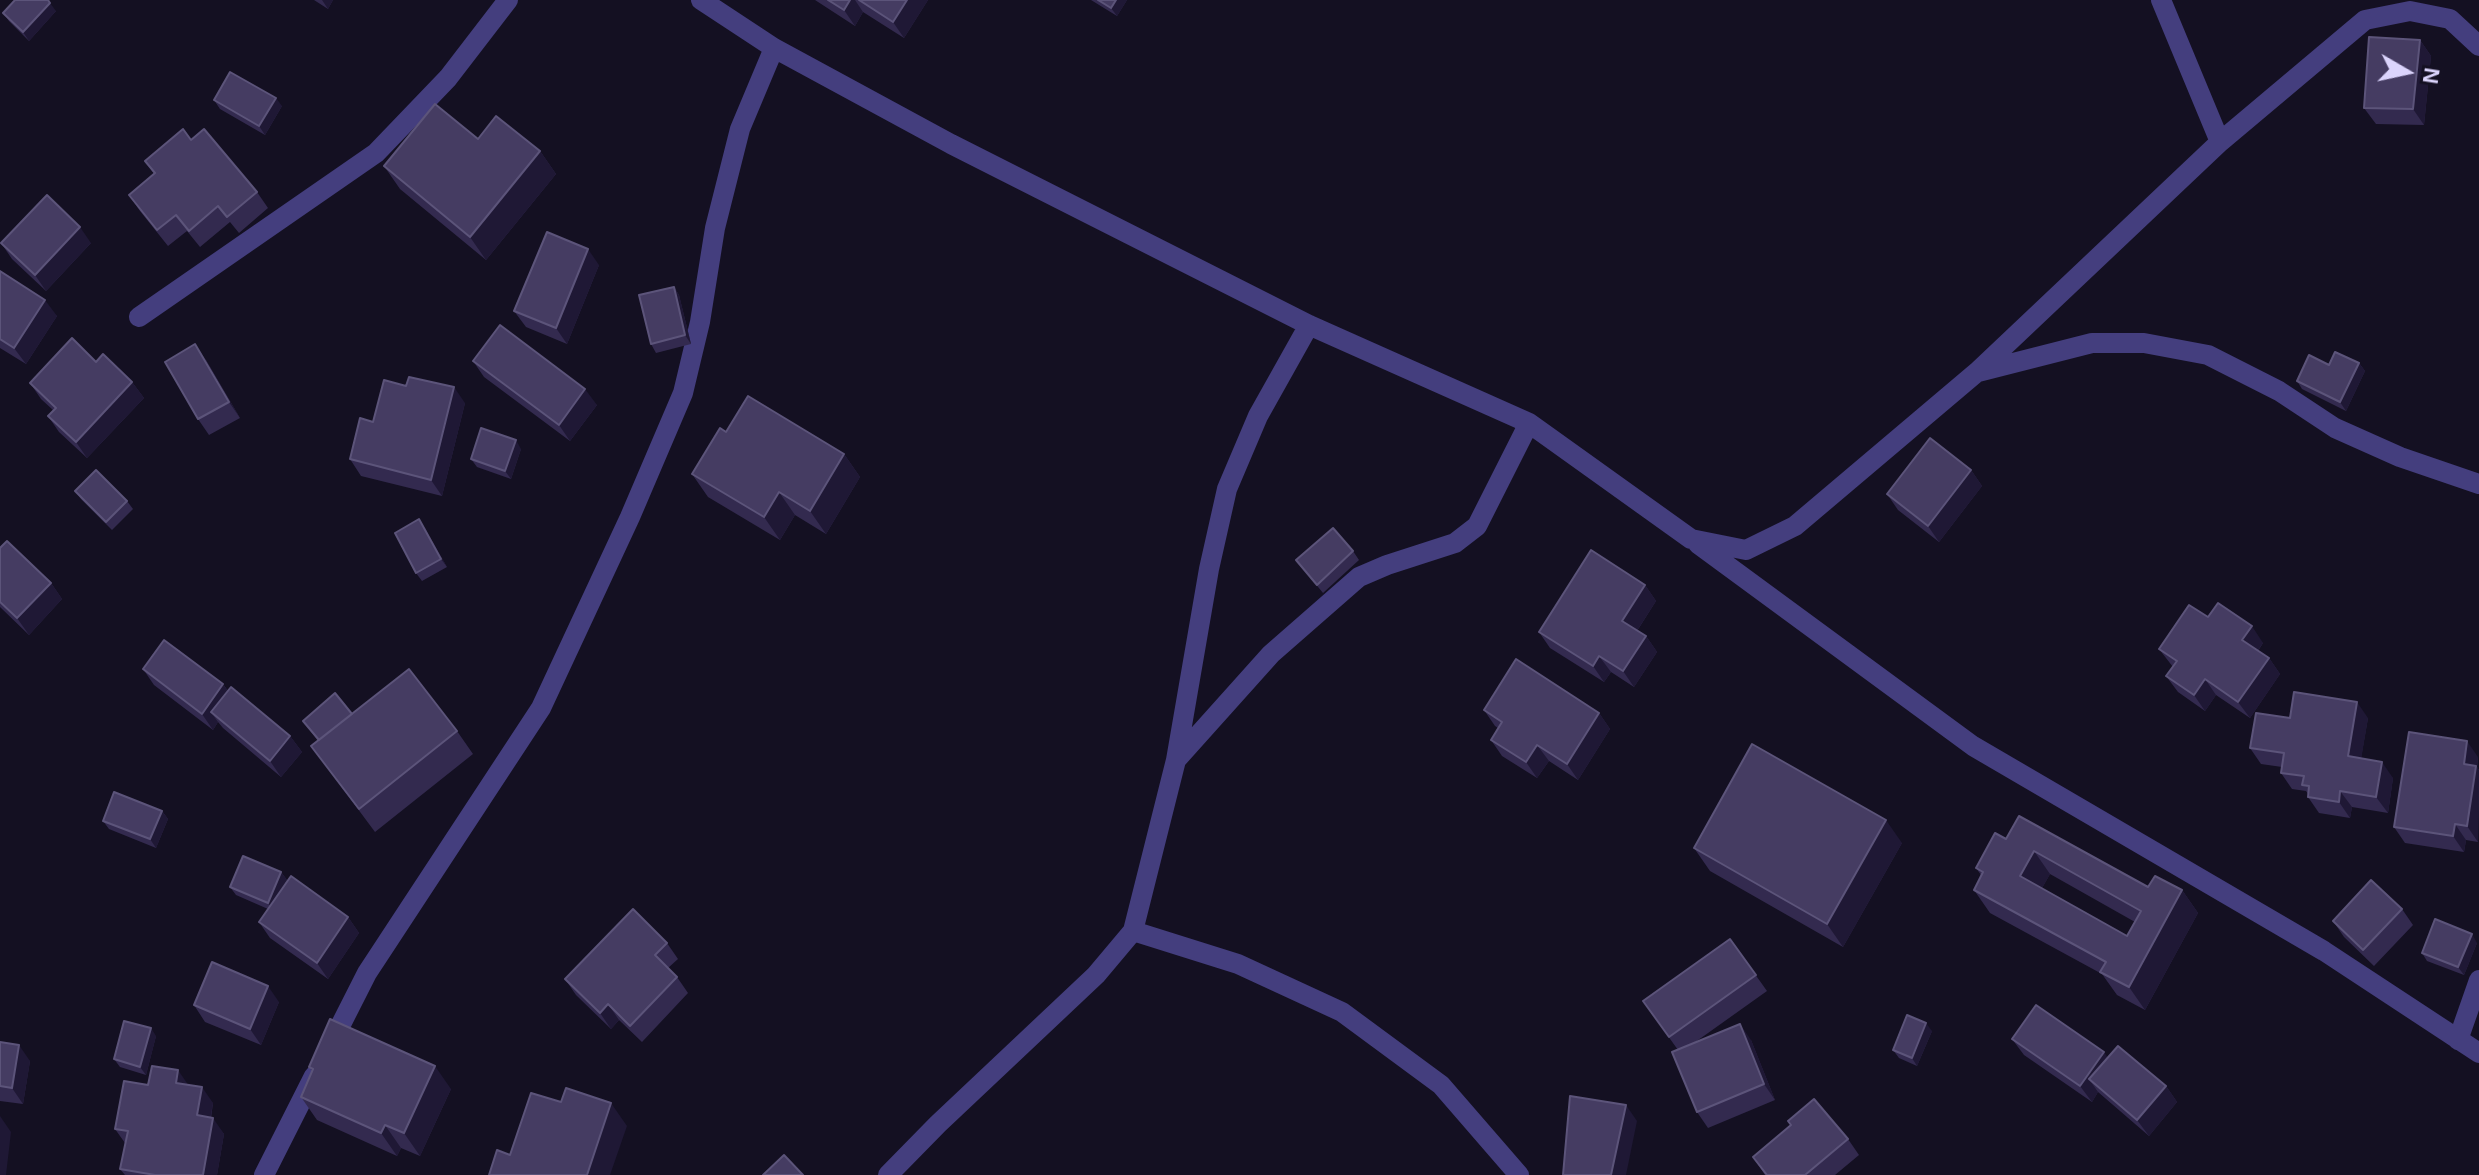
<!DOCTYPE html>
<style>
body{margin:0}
#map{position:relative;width:2479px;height:1175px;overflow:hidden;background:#141022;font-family:Arial,sans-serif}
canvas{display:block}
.north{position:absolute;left:2367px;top:32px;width:80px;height:80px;-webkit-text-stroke:6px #141022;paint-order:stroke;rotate:99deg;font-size:22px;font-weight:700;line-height:32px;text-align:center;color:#dbd4fc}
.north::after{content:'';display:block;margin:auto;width:28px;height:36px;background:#dbd4fc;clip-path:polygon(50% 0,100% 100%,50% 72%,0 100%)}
</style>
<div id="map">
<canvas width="2479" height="1175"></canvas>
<div class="north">N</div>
</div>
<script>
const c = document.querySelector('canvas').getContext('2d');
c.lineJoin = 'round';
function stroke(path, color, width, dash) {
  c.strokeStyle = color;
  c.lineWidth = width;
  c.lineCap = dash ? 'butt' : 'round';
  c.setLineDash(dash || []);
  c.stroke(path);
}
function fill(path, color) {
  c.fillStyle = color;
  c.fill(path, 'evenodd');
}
stroke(new Path2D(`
 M701 0 774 48 951 144 1309 325 1529 423 1691 539 1746 550 1795 526 1977 372 2220 142 2365 20 2410 11 2450 19 2479 46
 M2161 0 2220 142
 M139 317 376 153 448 78 508 0
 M1978 372 2092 343H2144L2208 355 2279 391 2335 428 2400 457 2479 484
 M1698 544 1973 746 2324 951 2479 1053
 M1176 760 1271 654 1359 577 1387 565 1455 543 1477 526 1529 423
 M1133 931 1238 964 1342 1012 1441 1085 1519 1175
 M2458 1040 2479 980
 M329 1048 367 973 541 708 630 517 683 393 700 322 715 228 740 129 774 48
 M264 1175 314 1076
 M888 1175 938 1124 1096 975 1133 931 1176 760 1209 569 1227 489 1258 416 1309 325`), '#443e7e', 20);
fill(new Path2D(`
 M314 0H333L328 9Z
 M815 0H928L904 38 863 12 855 26Z
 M1091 0H1127L1117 16Z
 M56 11 29 41 9 21 3 13Z
 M2420 40 2431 56 2424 125 2376 124 2364 108Z
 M214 100 282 106 265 135 220 109Z
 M478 139 540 151 556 174 486 260 400 189 384 166Z
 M191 140 257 192 268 208 239 233 230 222 200 247 187 231 168 246 140 211 129 195 154 174 145 161Z
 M1 243H91L46 291 12 259Z
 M599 265 567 344 526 327 514 311Z
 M0 271 57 316 26 364 0 348Z
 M674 287 679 295 691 344 656 353 651 344Z
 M206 360 240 418 209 435 198 419Z
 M473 361 597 405 570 441 484 377Z
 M96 362 132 382 144 398 87 458 59 432 48 416 53 410 41 399 30 383Z
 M2359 363 2365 371 2346 411 2302 389 2297 381 2329 365Z
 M465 403 442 496 361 476 350 459 373 422Z
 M726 432 844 454 860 477 826 534 795 515 780 540 708 497 692 474Z
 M521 449 511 479 477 467 471 459Z
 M1971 470 1982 486 1939 542 1898 510 1887 494Z
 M75 491 127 501 133 509 112 530 81 499Z
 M419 519 447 567 422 581 416 573Z
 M0 548 51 583 62 599 29 635 0 607Z
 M1353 551 1359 560 1323 593 1296 560Z
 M1645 585 1656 601 1637 631 1646 636 1657 652 1634 687 1611 672 1604 682 1550 648 1539 632Z
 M2208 617 2263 643 2258 651 2269 658 2280 674 2250 718 2216 695 2205 711 2178 692 2166 676 2173 667 2159 649Z
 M143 669 223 684 228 691 290 736 302 752 281 777 223 728 218 722 213 730 154 685Z
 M1484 710 1599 713 1610 729 1578 780 1549 761 1537 778 1502 756 1491 740 1498 728 1495 726Z
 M352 714 457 731 473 754 375 832 311 746 318 741 303 721Z
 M2290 718H2368L2361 758 2393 778 2388 813 2352 807 2350 818 2319 813 2308 797V794L2306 791 2292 789 2281 773 2282 767 2261 764 2250 748Z
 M2478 757 2477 767 2479 770 2478 842 2466 840 2464 852 2405 843 2394 827Z
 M162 811 168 819 156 848 109 829 103 821Z
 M2006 839 2148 887 2182 890 2198 913 2145 1010 2117 995 2102 974 1990 913 1974 890 1981 875 1976 868ZM2050 874 2135 922 2127 936 2042 888Z
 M1902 843 1843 947 1710 871 1694 848Z
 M281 872 287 880 286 884 348 917 359 933 328 979 270 938 259 922 268 909 236 895 230 887Z
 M2402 909 2413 925 2374 966 2344 937 2333 921Z
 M1730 939 1767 991 1694 1043 1751 1040 1775 1100 1708 1128 1697 1112 1678 1050 1643 1001Z
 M667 943 678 959 668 968 677 977 688 993 642 1042 619 1020 611 1029 576 995 565 979Z
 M2477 943 2464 975 2427 961 2422 953Z
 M279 1002 261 1045 205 1022 194 1005Z
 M1932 1031 1917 1066 1899 1058 1893 1050Z
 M156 1036 146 1075 120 1067 114 1059Z
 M2012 1039 2108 1058 2166 1086 2177 1102 2149 1136 2098 1092 2092 1102 2024 1055Z
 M0 1042 30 1061 23 1104 0 1101Z
 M309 1067 451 1089 420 1156 401 1148 397 1156 317 1120 301 1097 312 1071Z
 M148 1085H188L213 1103 211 1118 224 1134 217 1175H125L120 1169 125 1143 115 1129Z
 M1848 1139 1859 1155 1835 1175H1765L1753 1157Z`), '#332a4f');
fill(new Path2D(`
 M322 0H333L328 9Z
 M850 0H855L863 12 855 26 844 10Z
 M907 0H928L904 38 893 22Z
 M1116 0H1127L1117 16 1111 8Z
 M50 3 56 11 29 41 23 32Z
 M2420 40 2431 56 2424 125 2413 109Z
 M276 98 282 106 265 135 259 126Z
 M540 151 556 174 486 260 470 237Z
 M80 227 91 243 46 291 35 275Z
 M588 249 599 265 567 344 556 328Z
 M674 287 679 295 691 344 685 335Z
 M45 300 57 316 26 364 14 348Z
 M195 344 206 360 240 418 229 402Z
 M2359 363 2365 371 2346 411 2340 402Z
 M132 382 144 398 87 458 76 442Z
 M454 387 465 403 442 496 431 480Z
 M585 389 597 405 570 441 559 425Z
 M516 440 521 449 511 479 505 471Z
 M844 454 860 477 826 534 810 511Z
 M1971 470 1982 486 1939 542 1928 526Z
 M779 492 795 515 780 540 764 517Z
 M419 519 425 528 447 567 441 559Z
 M51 583 62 599 29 635 17 618Z
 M1645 585 1656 601 1633 637 1622 621Z
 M2252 626 2263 643 2254 656 2242 640Z
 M1646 636 1657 652 1634 687 1623 671Z
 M1599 656 1611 672 1604 682 1593 666Z
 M2269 658 2280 674 2250 718 2238 702Z
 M2205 679 2216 695 2205 711 2194 695Z
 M223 684 234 700 211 712 218 722 213 730 202 714Z
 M2357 702 2368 718 2359 772 2348 756Z
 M1599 713 1610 729 1578 780 1567 764Z
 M290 736 302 752 281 777 270 761Z
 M2467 741 2478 757 2477 767 2479 770 2478 842 2467 826 2464 764Z
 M1537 745 1549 761 1537 778 1526 762Z
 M2382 762 2393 778 2388 813 2376 797Z
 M2340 791 2352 807 2350 818 2339 802Z
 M162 811 168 819 156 848 150 839Z
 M1886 820 1902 843 1843 947 1827 924Z
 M2455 824 2466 840 2464 852 2453 836Z
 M2034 851 2050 874 2036 899 2020 876Z
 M281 872 287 880 274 911 268 903Z
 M2182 890 2198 913 2145 1010 2129 987Z
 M348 917 359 933 328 979 317 963Z
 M2472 934 2477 943 2464 975 2458 967Z
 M268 986 279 1002 261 1045 250 1029Z
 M608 1004 619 1020 611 1029 600 1013Z
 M1926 1023 1932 1031 1917 1066 1912 1058Z
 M1740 1024 1751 1040 1775 1100 1764 1084Z
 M151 1028 156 1036 146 1075 140 1067Z
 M19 1045 30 1061 23 1104 12 1088Z
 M2104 1052 2115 1068 2089 1079 2098 1092 2092 1102 2080 1086Z
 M435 1066 451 1089 420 1156 404 1133Z
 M178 1070 189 1086 176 1083Z
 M2166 1086 2177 1102 2149 1136 2137 1120Z
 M202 1087 213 1103 208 1131 197 1115Z
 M611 1103 627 1126 610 1175H587Z
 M1626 1105 1637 1121 1626 1175H1611Z
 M0 1116 11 1132 6 1175H0Z
 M213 1118 224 1134 217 1175H203Z
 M385 1125 401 1148 397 1156 381 1133Z`), '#1f1835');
const building = new Path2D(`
 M15 0H48L50 3 23 32 3 13Z
 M828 0H850L844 10Z
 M859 0H907L893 22Z
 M1098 0H1116L1111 8Z
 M2369 37 2420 40 2413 109 2364 108Z
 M230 72 276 98 259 126 214 100Z
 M435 104 478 139 496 116 540 151 470 237 384 166Z
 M183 129 191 140 204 129 257 192 227 217 218 206 189 231 176 215 157 230 129 195 155 173 145 161Z
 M47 195 80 227 35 275 1 243Z
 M547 232 588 249 556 328 514 311Z
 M0 271 45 300 14 348 0 339Z
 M674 287 685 335 651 344 639 295Z
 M500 325 585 389 559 425 473 361Z
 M72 338 96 362 103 354 132 382 76 442 48 416 56 408 30 383Z
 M195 344 229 402 198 419 165 362Z
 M2335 352 2359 363 2340 402 2297 381 2309 355 2329 365Z
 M409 377 454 387 431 480 350 459 360 418 373 422 384 380 406 386Z
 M748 396 844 454 810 511 779 492 764 517 692 474 720 428 726 432Z
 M481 428 516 440 505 471 471 459Z
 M1930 438 1971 470 1928 526 1887 494Z
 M96 470 127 501 106 522 75 491Z
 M419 519 441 559 416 573 395 533Z
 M1333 528 1353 551 1317 585 1296 560Z
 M7 541 51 583 17 618 0 602V548Z
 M1591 550 1645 585 1622 621 1646 636 1623 671 1599 656 1593 666 1539 632Z
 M2218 603 2252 626 2242 640 2269 658 2238 702 2205 679 2194 695 2166 676 2177 661 2159 649 2189 605 2208 617Z
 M164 640 223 684 202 714 143 669Z
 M1516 659 1599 713 1567 764 1537 745 1526 762 1491 740 1502 722 1484 710Z
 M409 669 457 731 359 809 311 746Z
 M231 687 290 736 270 761 211 712Z
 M2294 692 2357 702 2348 756 2382 762 2376 797 2340 791 2339 802 2308 797 2309 786 2302 785 2304 776 2281 773 2284 753 2250 748 2256 713 2290 718Z
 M335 693 352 714 319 740 303 721Z
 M2409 732 2467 741 2464 764 2476 766 2467 826 2455 824 2453 836 2394 827Z
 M1752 744 1886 820 1827 924 1694 848Z
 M114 792 162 811 150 839 103 821Z
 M2019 816 2148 887 2155 876 2182 890 2129 987 2100 972 2106 962 1974 890 1983 872 1976 868 1995 833 2006 839ZM2034 851 2141 911 2127 936 2020 876Z
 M243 856 281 872 268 903 230 887Z
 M291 876 348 917 317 963 259 922Z
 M2371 880 2402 909 2363 950 2333 921Z
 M633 909 667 943 655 955 677 977 630 1026 608 1004 600 1013 565 979Z
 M2435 919 2472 934 2458 967 2422 953Z
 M1730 939 1756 975 1669 1037 1643 1001Z
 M212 962 268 986 250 1029 194 1005Z
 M2036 1005 2104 1052 2080 1086 2012 1039Z
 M1907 1015 1926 1023 1912 1058 1893 1050Z
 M330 1019 435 1066 404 1133 385 1125 381 1133 301 1097 313 1069 309 1067Z
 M124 1021 151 1028 140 1067 114 1059Z
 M1740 1024 1764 1084 1697 1112 1672 1052Z
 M0 1042 19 1045 12 1088 0 1086Z
 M2118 1046 2166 1086 2137 1120 2089 1079Z
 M152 1066 178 1070 176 1083 202 1087 197 1115 213 1118 203 1175H155L120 1169 128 1131 115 1129 124 1081 148 1085Z
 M566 1088 611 1103 587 1175H489L497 1150 510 1155 531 1093 561 1102Z
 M1570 1096 1626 1105 1611 1175H1563Z
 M1814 1099 1848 1139 1805 1175H1767L1753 1157 1791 1125 1788 1121Z
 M784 1155 803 1175H763Z`);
fill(building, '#453c62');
stroke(building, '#5c547a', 2);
</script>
